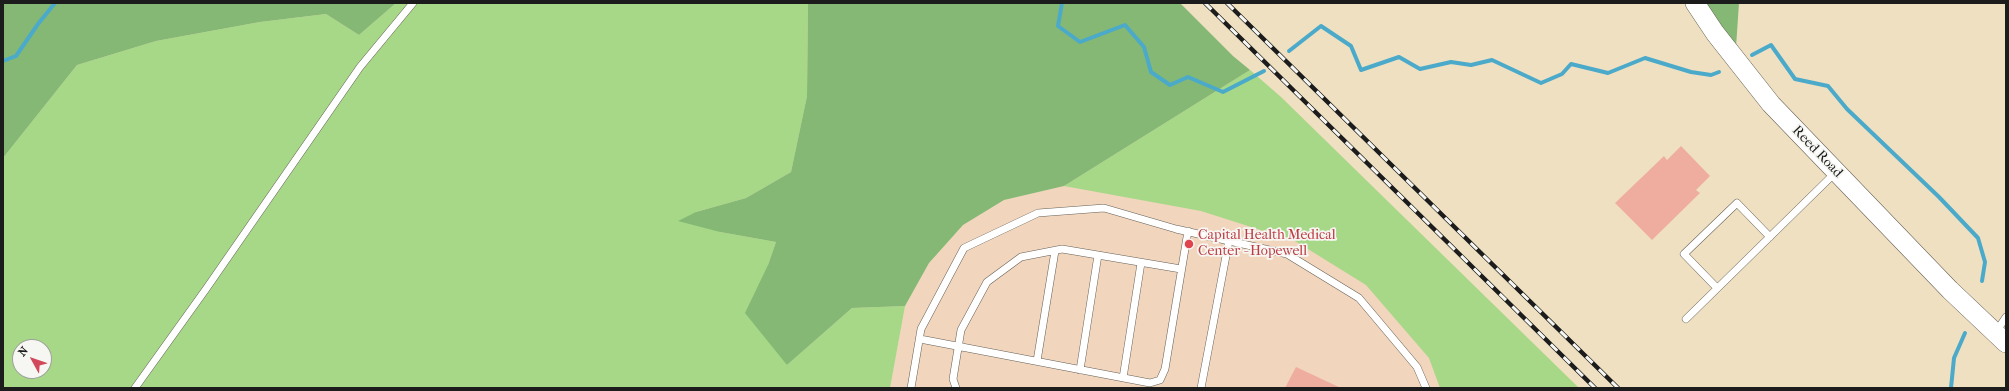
<!DOCTYPE html>
<style>
body{margin:0}
#map{position:relative;width:2009px;height:391px;overflow:hidden;background:#f0e0c2;font-family:"IM FELL French Canon",serif}
canvas{display:block}
.frame{position:absolute;inset:0;border:4px solid #1c1c1c;pointer-events:none}
.north{position:absolute;left:12px;top:339px;width:40px;height:40px;box-sizing:border-box;background:#f6f6f2;border:1px solid #9f9f9c;border-radius:50%;rotate:310deg;font-size:11px;font-weight:700;line-height:16px;text-align:center;color:#1c1c1c}
.north::after{content:'';display:block;margin:auto;width:14px;height:18px;background:#d1495b;clip-path:polygon(50% 0,100% 100%,50% 72%,0 100%)}
</style>
<div id="map">
<canvas width="2009" height="391"></canvas>
<div class="frame"></div>
<div class="north">N</div>
</div>
<script>
const g = document.querySelector('canvas').getContext('2d');
g.lineJoin = 'round';
function paint(path, color) { g.fillStyle = color; g.fill(path, 'evenodd'); }
const toPath = rows => new Path2D(rows.map(r => 'M' + r).join(''));
function strokePath(path, color, width, dash) { g.strokeStyle = color; g.lineWidth = width; g.lineCap = dash ? 'butt' : 'round'; g.setLineDash(dash || []); g.stroke(path); }
function drawText(font, color, halo, rows, align = 'center') {
  g.font = font + ' "IM FELL French Canon",serif'; g.lineWidth = 3.5; g.setLineDash([]); g.textBaseline = 'middle'; g.strokeStyle = halo; g.fillStyle = color; for (const [text, x, y, turn = 0] of rows) {
    g.save(); g.translate(x, y); g.rotate((+turn || 0) * Math.PI / 180); g.textAlign = isNaN(turn) ? turn : align; if (halo) g.strokeText(text, 0, 0); g.fillText(text, 0, 0); g.restore();
  }
}
paint(toPath([
 [1250,70,1281,97,1579,388,890,388,905,306,929,263,963,225,1004,200,1064,186]
]), '#f1d5bd');
paint(toPath([
 [396,3,808,3,807,96,791,172,746,198,696,212,720,232,776,242,768,265,787,365,852,308,905,306,890,388,3,388,3,158,77,65,156,41,260,22,326,14,359,35],
 [20,347,44,347,44,371,20,371],
 [1250,70,1281,97,1579,388,1440,388,1429,358,1366,285,1295,241,1201,211,1064,186]
]), '#a6d887');
paint(toPath([
 [3,3,396,3,359,35,326,14,260,22,156,41,77,65,3,158],
 [808,3,1180,3,1233,56,1250,70,1064,186,1004,200,963,225,929,263,905,306,852,308,787,365,745,313,768,265,776,242,720,232,678,221,696,212,746,198,791,172,807,96],
 [1700,3,1739,3,1735,62]
]), '#84b874');
strokePath(toPath([
 [1062,3,1058,26,1080,42,1125,25,1144,47,1151,72,1170,85,1188,77,1223,92,1264,71],
 [1289,51,1321,26,1351,46,1361,70,1399,57,1420,69,1451,62,1471,65,1492,60,1541,83,1562,74,1571,64,1608,73,1645,58,1691,72,1711,75,1719,72],
 [1752,55,1771,45,1795,79,1828,86,1847,109,1939,197,1978,238,1985,262,1982,281],
 [3,61,16,56,38,24,55,3],
 [1951,388,1954,358,1965,333]
]), '#4baaca', 4);
paint(toPath([
 [1681,146,1710,176,1696,190,1700,193,1652,240,1615,203,1664,156,1667,160],
 [1296,367,1341,388,1285,388]
]), '#efada0');
const lane = toPath([
 [1717,288,1684,254,1737,203,1770,237],
 [1686,319,1836,172],
 [1996,332,2006,317],
 [920,339,1150,383,1160,380,1165,369,1188,231],
 [1037,361,1055,251],
 [1080,370,1098,255],
 [1123,378,1141,263],
 [135,388,206,289,360,67,413,3],
 [911,388,921,329,964,248,1038,213,1104,208,1176,229,1287,254,1359,298,1417,367,1426,388],
 [956,388,953,379,961,330,987,282,1021,257,1062,249,1181,269],
 [1201,388,1229,240]
]);
const secondary = toPath([
 [1695,3,1715,33,1771,104,1950,290,2006,343]
]);
strokePath(lane, '#666156', 8);
strokePath(secondary, '#666156', 20);
strokePath(lane, '#fff', 7);
strokePath(secondary, '#fff', 19);
const rail = toPath([
 [1205,3,1595,388],
 [1227,3,1618,388]
]);
strokePath(rail, '#1c1c1c', 4.5);
strokePath(rail, '#f6f6f2', 3, [9]);
for (const [x, y, r, color] of [
 [1189,244,5,"#e0444e"]
]) { const dot = new Path2D(); dot.arc(x, y, r, 0, 2 * Math.PI); g.fillStyle = color; g.fill(dot); strokePath(dot, '#f6f6f2', 1.5); }
drawText('14px', '#1c1c1c', '#f6f6f2', [
 ["Reed Road",1817,152,46]
]);
drawText('14px', '#be3a42', '#f6f6f2', [
 ["Capital Health Medical",1198,236],
 ["Center - Hopewell",1198,252]
], 'left');
</script>
